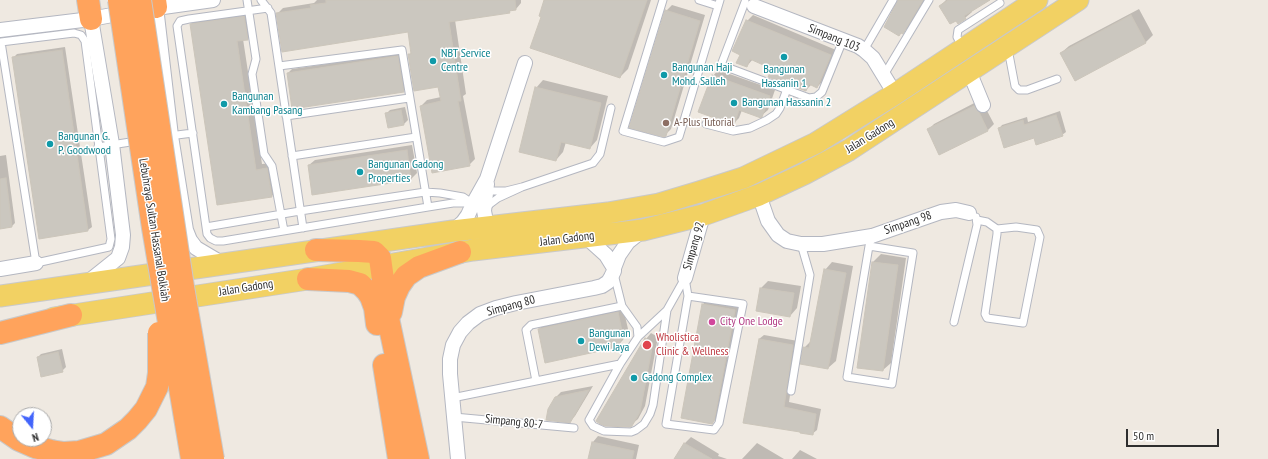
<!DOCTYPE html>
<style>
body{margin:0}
#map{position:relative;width:1268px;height:459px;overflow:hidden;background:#efe9e1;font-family:"PT Sans Narrow",sans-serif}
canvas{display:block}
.north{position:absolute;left:12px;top:407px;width:40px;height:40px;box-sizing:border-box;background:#fff;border:1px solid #ababab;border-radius:50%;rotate:162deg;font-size:11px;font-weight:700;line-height:16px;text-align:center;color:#2e2e2e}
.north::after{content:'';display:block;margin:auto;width:14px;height:18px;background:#4264fb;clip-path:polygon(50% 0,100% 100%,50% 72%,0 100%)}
.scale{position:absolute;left:1126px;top:429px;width:93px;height:18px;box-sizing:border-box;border:2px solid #2e2e2e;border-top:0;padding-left:5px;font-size:12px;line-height:14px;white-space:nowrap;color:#2e2e2e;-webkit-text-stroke:3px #fff;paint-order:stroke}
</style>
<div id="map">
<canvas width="1268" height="459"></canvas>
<div class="north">N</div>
<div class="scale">50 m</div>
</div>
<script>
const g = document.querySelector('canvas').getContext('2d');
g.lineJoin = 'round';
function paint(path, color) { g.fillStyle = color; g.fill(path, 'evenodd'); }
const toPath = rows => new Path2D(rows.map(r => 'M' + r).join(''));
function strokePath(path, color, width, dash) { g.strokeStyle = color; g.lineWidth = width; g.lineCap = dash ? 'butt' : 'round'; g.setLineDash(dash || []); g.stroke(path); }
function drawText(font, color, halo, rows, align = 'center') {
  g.font = font + ' "PT Sans Narrow",sans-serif'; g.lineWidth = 3; g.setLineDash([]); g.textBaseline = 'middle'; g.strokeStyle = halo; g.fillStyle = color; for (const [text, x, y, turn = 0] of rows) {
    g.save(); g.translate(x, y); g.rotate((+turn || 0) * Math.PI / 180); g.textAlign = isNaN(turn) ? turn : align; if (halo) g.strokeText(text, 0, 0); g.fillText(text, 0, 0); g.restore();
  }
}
paint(toPath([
 [317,0,521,0,521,3,516,9,512,10,509,12,455,20,466,94,463,96,475,159,469,165,421,106,427,100,441,97,439,86,409,55,412,52,408,31,277,14,283,8,314,3],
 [545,0,651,0,628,69,620,77],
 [898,0,925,0,910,26,899,35],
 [946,0,988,0,971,10,972,12,965,18,940,6],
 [672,5,705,15,671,129,665,135,666,11],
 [1139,9,1153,35,1145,43,1061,53,1069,46],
 [250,11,253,33,248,39,243,39,262,164,273,163,277,190,272,196,218,204,191,24,197,19],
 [753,15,836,50,823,81,817,87,812,84,806,90,773,68,753,59,747,66,741,55,747,21],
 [65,47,92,227,88,230,40,238,13,58,17,54],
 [401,53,407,88,403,91,288,73,292,69],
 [718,70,775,90,768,110,761,116,742,110,739,118,734,123,713,76],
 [543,80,608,96,597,140,590,148,566,142,563,152,556,160,536,88],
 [980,100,985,107,994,124,988,130,940,154,928,130,934,124],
 [405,107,408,120,404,124,389,127,386,114,390,110],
 [1060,111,1066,132,1062,135,1035,137,999,129,1002,125,1027,117,1028,122],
 [412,145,417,173,411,179,309,165,315,160],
 [6,155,15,223,12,226,0,228,0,156],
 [881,254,906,258,891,363,883,370,858,367,873,262],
 [832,262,853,266,836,361,828,368,804,348,812,340,825,270],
 [768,281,801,286,797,308,790,316,761,288],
 [711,297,742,303,720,415,712,423,703,304],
 [623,307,628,329,623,340,617,346,539,329,545,323],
 [651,333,658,337,645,406,638,419,631,425,646,339],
 [764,335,798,341,789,402,821,409,817,430,812,434,801,431,744,422,759,339],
 [62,349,66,367,62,371,38,357,41,354],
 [593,386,575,416,569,422,555,398,561,392],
 [598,436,639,445,636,459,589,459,593,442],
 [691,437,719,454,718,456,727,459,675,459,685,443],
 [757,443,784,459,742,459],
 [800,450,817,459,792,459]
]), '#0003');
const building = toPath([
 [326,0,515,0,516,10,509,11,510,13,449,22,461,101,458,101,470,166,432,173,420,106,441,101,438,87,414,91,408,54,411,54,408,32,282,52,276,13,311,8,310,5,326,3,326,0],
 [544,0,647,0,620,78,530,48,541,17,539,16,544,0],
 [898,0,923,0,903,34,901,33,899,36,884,27,898,0],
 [948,0,990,0,964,16,966,19,958,24,956,21,950,24,939,6,948,0],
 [665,10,700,21,666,136,664,137,629,128,665,10],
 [1131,15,1146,43,1075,81,1060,53,1131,15],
 [244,16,248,40,237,41,256,170,267,168,272,197,217,205,190,24,244,16],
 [746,20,831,55,817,88,809,84,806,91,768,77,772,69,750,59,747,67,736,63,740,55,732,51,746,20],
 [62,50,88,231,39,239,12,57,62,50],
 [398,56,404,92,292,109,287,73,398,56],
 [712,75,770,96,762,117,761,118,739,110,734,125,698,112,712,75],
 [535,87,601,103,590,149,561,142,556,161,519,152,535,87],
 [974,106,979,112,988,131,939,155,927,129,974,106],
 [401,110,404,125,388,128,385,113,401,110],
 [1056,115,1063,136,1036,145,1034,138,1004,148,998,128,1023,120,1024,125,1056,115],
 [407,150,411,180,312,195,308,165,407,150],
 [6,178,12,227,0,229,0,179,6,178],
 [872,262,898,265,883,371,857,368,872,262],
 [824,269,846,273,828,369,800,364,803,347,809,348,824,269],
 [760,288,794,293,790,317,756,311,760,288],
 [702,304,735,310,714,421,712,424,681,418,702,304],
 [618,312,623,336,618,347,545,363,538,329,618,312],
 [645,338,653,343,640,412,632,426,630,427,605,426,600,424,596,421,645,338],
 [759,339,793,345,784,407,816,414,813,435,800,433,800,432,743,423,759,339],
 [58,352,63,372,41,377,37,357,58,352],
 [589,390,570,423,546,420,548,409,555,397,589,390],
 [592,442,634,451,632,459,588,459,592,442],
 [684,443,712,459,674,459,684,443]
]);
paint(building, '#cbc7bf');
strokePath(building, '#cbc5ba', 1);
const service = toPath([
 [247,0,256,59,252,74,264,154,272,166,284,231],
 [261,0,271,13,303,228],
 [663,0,623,131,664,142,679,137,720,0],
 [699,0,718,6],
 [745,2,721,65,809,98,816,97,822,92,843,40],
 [268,8,189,19,180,21,177,26,206,227,300,211,425,192,440,193,463,197,475,205],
 [74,33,81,35,85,41,111,239,109,247,36,263,1,42,74,33],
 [962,47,957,37,958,30,1000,3],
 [1008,49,1015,86,1019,90,1027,90,1057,79],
 [864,50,893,0],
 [884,75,929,0],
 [286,116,409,98],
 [706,124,733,131,750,128,767,120,776,114,780,108,787,89],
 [169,136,193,133],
 [98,147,137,141],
 [292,156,416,137],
 [487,191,506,191,522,187,593,163,600,154,611,108],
 [428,207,453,203,471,203],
 [486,208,490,204,498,198,522,187],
 [977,220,987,222,997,229,997,234,985,314,987,318,1023,323,1040,237,1037,230,1016,227,997,229],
 [206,227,207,234,210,238,216,241,223,241,428,207,402,50,279,66],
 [869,246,913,253,892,384,847,377,869,246,872,236],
 [614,274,622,306,637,327,638,337],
 [667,310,685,278,688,296,666,424,714,430,719,423,743,304,688,296],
 [667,310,653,405,650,414,644,424,636,430,631,432,604,431,593,426,589,420,620,364,638,337,667,310],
 [954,322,977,225,976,217],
 [536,381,526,330,531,325,622,306],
 [791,391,810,275,801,244],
 [452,398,620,364],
 [454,417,574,428]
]);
const minor = toPath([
 [754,6,858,46,864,50,873,58,895,94],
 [156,7,171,136,186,230,190,240,196,248,223,264],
 [149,9,213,0],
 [0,30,91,19,128,12],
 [969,71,983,105],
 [487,184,484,211,487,226],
 [759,195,768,221,778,235,787,241,801,244,823,244,872,236,941,212,956,210,969,213],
 [453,231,463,222,468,215,473,204,487,179,525,63],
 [614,268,619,255,628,242,643,230],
 [0,269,36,263],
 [685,278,703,215],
 [88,282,118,258,122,247,123,235,112,144,91,19],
 [458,459,450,374,450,359,453,345,460,332,468,323,480,314,496,308,516,303,594,288,602,286,608,282,611,277,614,271,614,268,606,255,586,237]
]);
const primary = toPath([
 [0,296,453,231,608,213,659,204,699,192,743,178,816,143,895,94,1037,0],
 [54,318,308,279,473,250,643,230,703,215,759,195,804,174,849,150,1078,0]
]);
const motorway = toPath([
 [88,0,91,19],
 [155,0,156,7],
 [316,250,359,251,374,252,380,258,389,323,418,459],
 [308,279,349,281,360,284,367,291,371,297,375,308,377,324],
 [391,312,394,297,399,286,406,276,419,267,460,252],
 [0,333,71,315],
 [384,365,399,459],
 [0,427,19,440,35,447,51,451]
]);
strokePath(service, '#b4b7c1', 9);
strokePath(minor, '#b4b7c1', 16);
strokePath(primary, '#c9c9c9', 23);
strokePath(motorway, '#c9c9c9', 24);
strokePath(service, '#fff', 7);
strokePath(minor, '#fff', 14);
strokePath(primary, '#f2d163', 21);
strokePath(motorway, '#ffa35c', 22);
const motorwayBridge = toPath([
 [119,0,153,228,192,459],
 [140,0,183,287,213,459],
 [51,451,64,453,79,452,106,444,128,429,137,420,146,409,157,387,159,373,159,333]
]);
strokePath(motorwayBridge, '#c9c9c9', 24, []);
strokePath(motorwayBridge, '#ffa35c', 22);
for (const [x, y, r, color] of [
 [784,57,4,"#0f9aa8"],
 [433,61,4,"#0f9aa8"],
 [664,75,4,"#0f9aa8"],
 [734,103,4,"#0f9aa8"],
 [224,104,4,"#0f9aa8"],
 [666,123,4,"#8d6e63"],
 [50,144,4,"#0f9aa8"],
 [360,172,4,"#0f9aa8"],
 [712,322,4,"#d1479c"],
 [581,341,4,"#0f9aa8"],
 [647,345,5,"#e0444e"],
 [634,378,4,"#0f9aa8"]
]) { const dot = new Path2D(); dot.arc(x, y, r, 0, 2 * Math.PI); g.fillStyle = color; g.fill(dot); strokePath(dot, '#fff', 1.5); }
drawText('12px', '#2e2e2e', '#fff', [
 ["Simpang 103",834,38,22],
 ["Jalan Gadong",870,136,-32],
 ["Simpang 98",908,223,-19],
 ["Lebuhraya Sultan Hassanal Bolkiah",154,230,81],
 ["Jalan Gadong",567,239,-7],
 ["Simpang 92",694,246,-74],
 ["Jalan Gadong",246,288,-9],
 ["Simpang 80",511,306,-15],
 ["Simpang 80-7",514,422,6]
]);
drawText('12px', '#0d838f', '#fff', [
 ["NBT Service",441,54],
 ["Centre",441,68],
 ["Bangunan Haji",672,68],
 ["Mohd. Salleh",672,82],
 ["Bangunan",784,70,"center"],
 ["Hassanin 1",784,84,"center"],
 ["Bangunan",232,97],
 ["Kambang Pasang",232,111],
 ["Bangunan Hassanin 2",742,103],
 ["Bangunan G.",58,137],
 ["P. Goodwood",58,151],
 ["Bangunan Gadong",368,165],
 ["Properties",368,179],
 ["Bangunan",589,334],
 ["Dewi Jaya",589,348],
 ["Gadong Complex",642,378]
], 'left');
drawText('12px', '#785e54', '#fff', [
 ["A-Plus Tutorial",674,123]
], 'left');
drawText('12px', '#b23c85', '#fff', [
 ["City One Lodge",720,322]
], 'left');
drawText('12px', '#be3a42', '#fff', [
 ["Wholistica",656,338],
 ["Clinic & Wellness",656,352]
], 'left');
</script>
